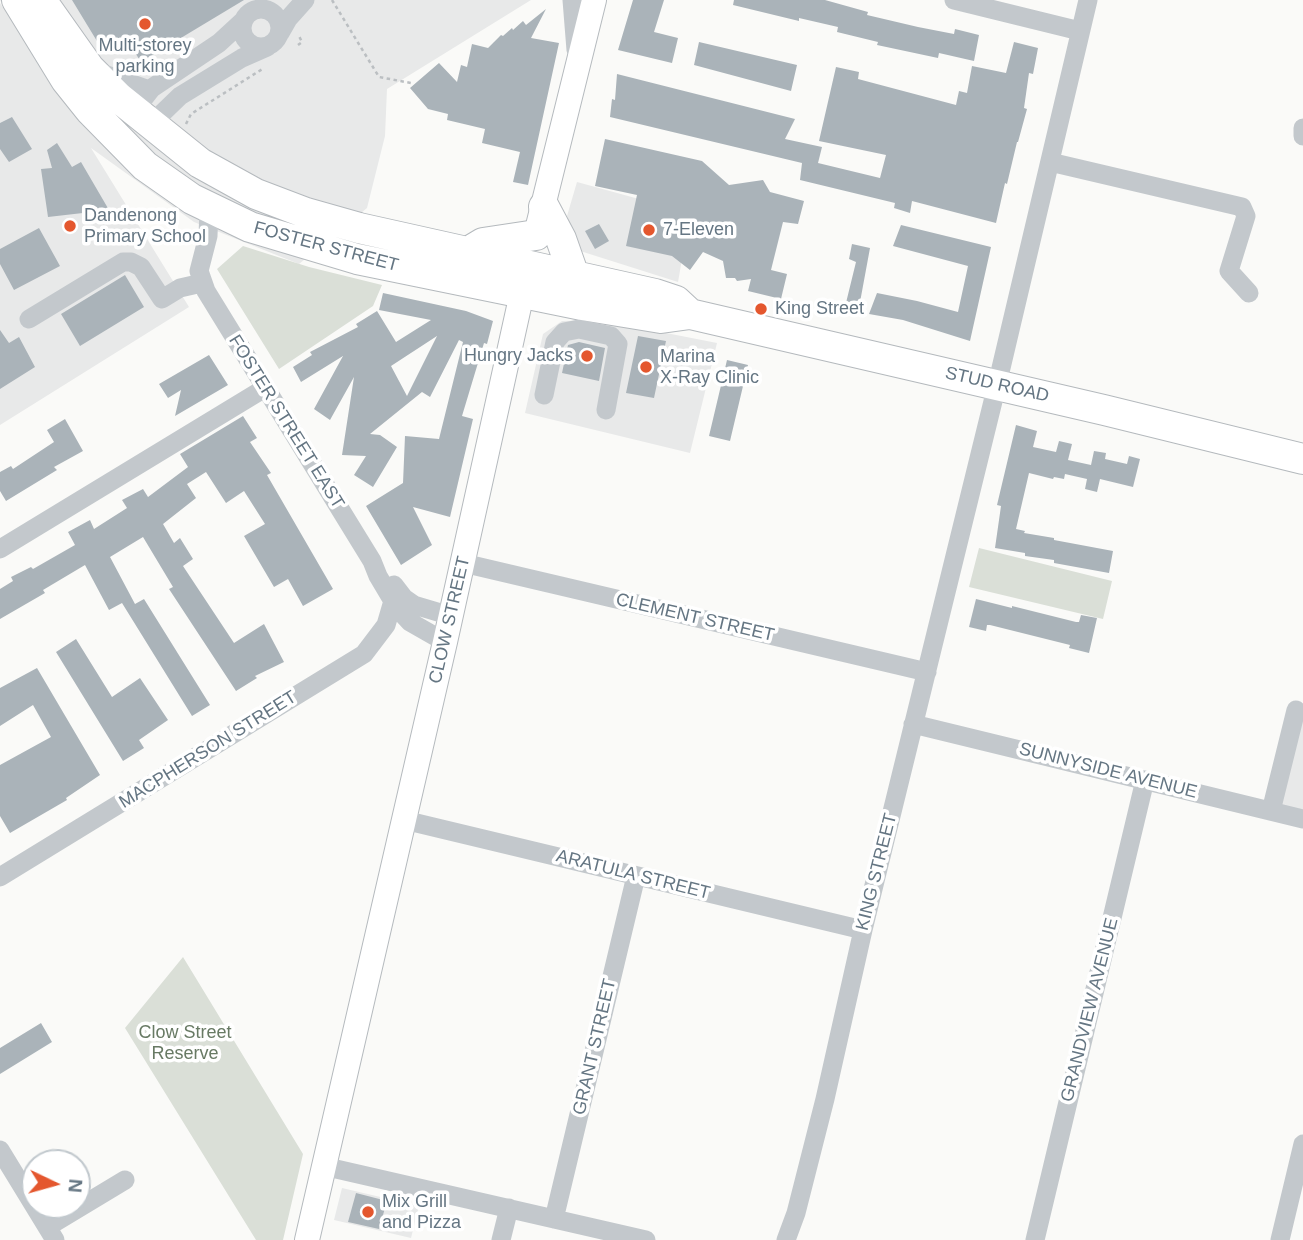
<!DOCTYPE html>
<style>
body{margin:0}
#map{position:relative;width:1303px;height:1240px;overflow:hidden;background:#fafaf8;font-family:Arial,sans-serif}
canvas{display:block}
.north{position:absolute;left:21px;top:1149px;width:70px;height:70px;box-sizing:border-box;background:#fff;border:2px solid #c1c8cd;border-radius:50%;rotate:95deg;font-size:19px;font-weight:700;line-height:28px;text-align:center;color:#657683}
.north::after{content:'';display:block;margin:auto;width:24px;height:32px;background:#e4572e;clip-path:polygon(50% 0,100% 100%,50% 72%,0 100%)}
</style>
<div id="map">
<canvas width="1303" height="1240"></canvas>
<div class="north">N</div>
</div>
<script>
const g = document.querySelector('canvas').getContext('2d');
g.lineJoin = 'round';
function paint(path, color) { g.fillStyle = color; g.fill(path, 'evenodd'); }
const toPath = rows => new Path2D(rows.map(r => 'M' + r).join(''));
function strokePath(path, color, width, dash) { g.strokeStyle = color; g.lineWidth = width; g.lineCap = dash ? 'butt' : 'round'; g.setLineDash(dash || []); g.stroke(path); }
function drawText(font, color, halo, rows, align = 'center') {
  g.font = font + ' Arial,sans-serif'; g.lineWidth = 7; g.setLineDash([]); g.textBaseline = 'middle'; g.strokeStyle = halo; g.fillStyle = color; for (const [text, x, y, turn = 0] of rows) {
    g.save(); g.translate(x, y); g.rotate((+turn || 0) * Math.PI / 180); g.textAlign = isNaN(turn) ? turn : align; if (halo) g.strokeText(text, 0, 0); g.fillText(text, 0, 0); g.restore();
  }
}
paint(toPath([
 [531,0,387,89,385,136,367,208,299,264,194,222,91,148,189,307,0,425,0,3,10,17,0,0],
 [577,182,690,213,678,282,577,250,567,216],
 [600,320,717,343,690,453,525,413,543,334,562,321],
 [1303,708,1303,811,1268,803],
 [342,1188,419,1206,411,1238,334,1220]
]), '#e8e9e9');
paint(toPath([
 [243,246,309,267,382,285,373,306,279,369,217,269],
 [979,548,1112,581,1103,619,969,587],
 [183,957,303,1154,283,1240,256,1240,125,1028]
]), '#dadfd7');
paint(toPath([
 [72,0,244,0,141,62,134,51,121,54,110,47,103,51],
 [633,0,664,0,654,32,678,38,672,63,618,50],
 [734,0,825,0,868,12,867,15,918,27,954,34,955,29,979,35,974,61,939,53,938,58,877,45,878,42,837,32,838,27,799,18,799,21,733,5],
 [546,9,531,38,559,43,528,185,513,182,520,152,482,143,485,129,447,120,448,114,428,109,410,88,439,63,457,82,461,65,467,67,472,44,488,48,501,35,503,36,512,28,513,30,523,21,526,25],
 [699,42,797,65,791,91,694,65],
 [1014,42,1038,48,1033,74,1029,73,1024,108,1027,109,1018,142,1017,142,1007,184,1005,183,996,223,912,201,910,213,894,208,895,203,800,180,802,163,610,117,612,99,615,100,617,74,795,119,785,139,822,147,818,163,880,178,886,155,819,141,836,67,859,72,858,79,956,105,959,91,967,93,972,66,1006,73],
 [12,117,32,149,9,162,0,149,0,123],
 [605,139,702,161,729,185,763,180,770,192,804,201,798,224,783,222,771,270,787,274,781,299,748,291,751,279,737,281,735,278,726,278,723,261,703,252,690,270,672,256,626,246,637,195,595,186],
 [57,143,72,167,81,162,109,210,48,217,41,169,52,168,47,150],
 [599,224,609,241,595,249,585,231],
 [901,225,991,247,970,341,903,320,869,314,877,293,917,301,958,312,968,266,893,246],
 [39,228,60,266,14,290,0,264,0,249],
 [852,244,870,248,858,313,844,311,856,262,849,259],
 [125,275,144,307,80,346,61,314],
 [383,293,466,311,493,321,487,344,484,343,462,416,473,419,450,517,413,507,432,545,401,565,366,506,403,483,405,436,439,439,463,342,459,340,430,397,422,392,370,434,380,435,397,447,373,487,354,475,366,456,342,455,354,377,330,420,314,409,343,356,301,382,293,367,312,355,310,352,358,327,356,324,377,311,396,342,431,320,379,310],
 [437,336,407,396,391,366],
 [0,330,9,343,19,337,35,367,0,389],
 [638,336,666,341,654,398,626,393],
 [579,342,605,348,599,381,562,373,568,345],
 [209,355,228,385,175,416,181,390,168,398,159,384],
 [727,360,748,365,730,441,709,436],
 [243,416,257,438,250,442,271,473,267,475,333,589,303,606,288,579,274,587,244,536,265,524,244,491,226,503,206,472,187,484,196,498,163,524,174,543,180,538,193,559,183,566,234,643,264,624,284,662,255,676,257,678,236,691,169,589,173,587,143,537,110,557,135,604,144,599,210,705,192,716,122,603,109,610,85,565,43,590,45,593,0,619,0,589,13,581,11,577,31,567,33,569,75,545,68,532,90,520,94,529,127,508,122,500,143,489,148,497,188,467,180,454],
 [65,419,83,451,54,467,57,470,6,501,0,491,0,472,11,466,13,469,54,442,47,430],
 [1016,425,1037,431,1033,447,1056,452,1059,441,1072,444,1068,460,1091,465,1094,451,1106,453,1105,459,1127,464,1129,456,1140,459,1133,487,1100,479,1097,492,1085,489,1087,479,1065,474,1064,479,1054,477,1053,479,1029,473,1016,529,1025,531,1024,533,1054,538,1054,540,1113,551,1109,573,1054,563,1054,560,1025,556,1025,553,995,548,1001,506,997,505],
 [976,599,1012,608,1012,606,1076,622,1079,622,1081,615,1097,618,1089,653,1069,648,1070,645,990,625,987,625,986,631,969,627],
 [76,639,112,697,140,678,168,720,139,740,144,748,123,761,56,652],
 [37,668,100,775,66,798,67,800,10,833,0,816,0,765,51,737,33,705,0,726,0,688],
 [41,1023,52,1042,0,1074,0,1048],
 [356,1193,387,1201,379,1229,348,1222]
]), '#aab3b9');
const major = toPath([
 [538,226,594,0],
 [307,1240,445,642,526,275]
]);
const highway = toPath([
 [17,0,66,80,90,110,145,166,192,199,250,227,357,259,582,305,661,318,690,314,1104,410,1303,459],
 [41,0,89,68,119,98,200,163,256,194,306,213,359,228,655,294,676,301,690,314],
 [544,207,561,239,574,276],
 [473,249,483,243,536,235]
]);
strokePath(major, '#b5babe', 26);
strokePath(highway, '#b4b9bd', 32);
strokePath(toPath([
 [332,0,379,77,411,83],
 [298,45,302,42,299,36],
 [186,124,191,114,264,68]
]), '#bbbfc2', 2.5, [3.5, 3.5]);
strokePath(toPath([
 [572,0,576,50],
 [954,0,1080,31],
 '242 28a19 19 0 1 1 38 0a19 19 0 1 1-38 0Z',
 [280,33,288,19,305,0],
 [101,73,149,90],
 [134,111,152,88,219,43,244,20],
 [151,124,180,96,242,58,267,47],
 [1303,128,1303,136],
 [1050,162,1242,207,1246,216,1229,271,1249,293],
 [209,208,208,236,199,271,206,291,372,561,378,576,397,608,410,622,445,642],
 [29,319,123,262,131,262,141,267,162,299,180,288,202,283],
 [544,395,555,342,564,332,579,329,611,336,618,344,606,410],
 [0,549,265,388],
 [463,563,927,672],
 [394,585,404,598,414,605,451,616],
 [913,724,1303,819],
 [1271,811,1296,710],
 [404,820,863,930],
 [0,877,364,654,386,625,393,601],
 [0,1150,55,1240],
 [323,1166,646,1240],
 [554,1219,636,876],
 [47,1227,125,1180],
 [501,1240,509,1208],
 [786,1240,796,1213,825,1099,863,930,997,385,1088,0],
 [1035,1240,1145,780],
 [1280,1240,1303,1144]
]), '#c3c8cc', 19);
strokePath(major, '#fff', 24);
strokePath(highway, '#fff', 30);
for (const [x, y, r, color] of [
 [145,24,7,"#e4572e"],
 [70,226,7,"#e4572e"],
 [649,230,7,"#e4572e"],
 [761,309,7,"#e4572e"],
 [587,356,7,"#e4572e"],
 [646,367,7,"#e4572e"],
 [368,1212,7,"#e4572e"]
]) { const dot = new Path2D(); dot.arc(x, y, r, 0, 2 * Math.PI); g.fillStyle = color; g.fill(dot); strokePath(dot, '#fff', 2.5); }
drawText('18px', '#657683', '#fff', [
 ["Multi-storey",145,46,"center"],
 ["parking",145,67,"center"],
 ["Dandenong",84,216],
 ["Primary School",84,237],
 ["7-Eleven",663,230],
 ["King Street",775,309],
 ["Hungry Jacks",573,356,"right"],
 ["Marina",660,357],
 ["X-Ray Clinic",660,378],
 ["Mix Grill",382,1202],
 ["and Pizza",382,1223]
], 'left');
drawText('18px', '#657683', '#fff', [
 ["FOSTER STREET",326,247,15],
 ["STUD ROAD",997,385,13],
 ["FOSTER STREET EAST",286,422,58],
 ["CLEMENT STREET",695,618,13],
 ["CLOW STREET",450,620,-77],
 ["MACPHERSON STREET",208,750,-32],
 ["SUNNYSIDE AVENUE",1108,771,14],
 ["KING STREET",877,872,-76],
 ["ARATULA STREET",633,875,14],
 ["GRANDVIEW AVENUE",1090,1010,-76],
 ["GRANT STREET",595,1047,-77]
]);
drawText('18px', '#687a64', '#fff', [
 ["Clow Street",185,1033],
 ["Reserve",185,1054]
]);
</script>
